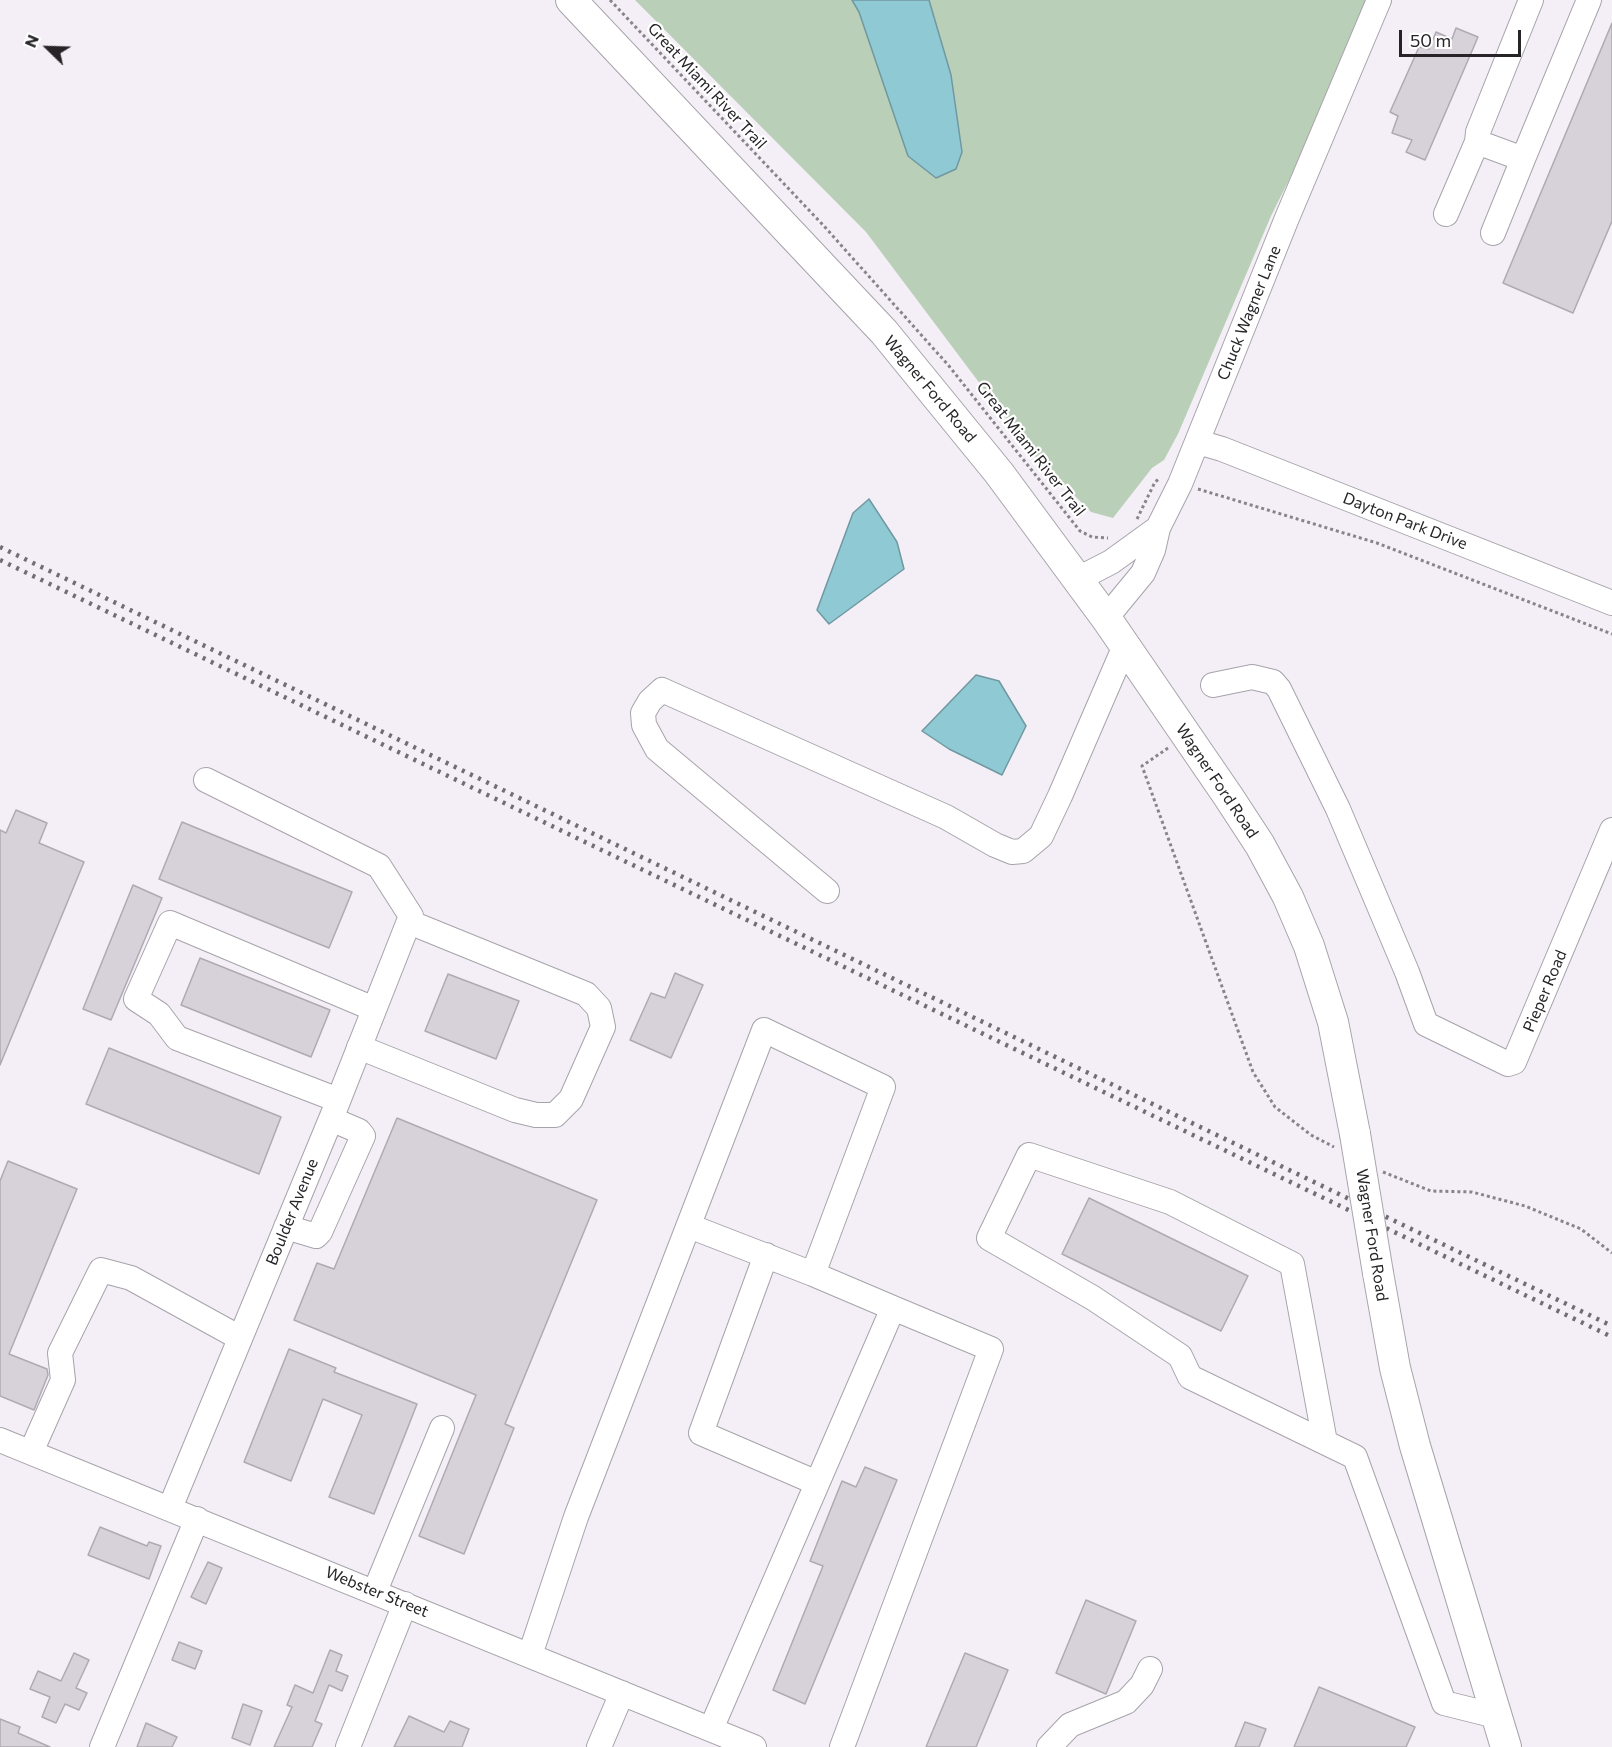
<!DOCTYPE html>
<style>
body{margin:0}
#map{position:relative;width:1612px;height:1747px;overflow:hidden;background:#f4eff7;font-family:Commissioner,sans-serif}
canvas{display:block}
.north{position:absolute;left:18px;top:18px;width:60px;height:60px;-webkit-text-stroke:4px #fff;paint-order:stroke;rotate:293deg;font-size:16px;font-weight:700;line-height:24px;text-align:center;color:#262427}
.north::after{content:'';display:block;margin:auto;width:21px;height:27px;background:#262427;clip-path:polygon(50% 0,100% 100%,50% 72%,0 100%)}
.scale{position:absolute;left:1399px;top:30px;width:122px;height:27px;box-sizing:border-box;border:3px solid #262427;border-top:0;padding-left:8px;font-size:18px;line-height:21px;white-space:nowrap;color:#262427;-webkit-text-stroke:4px #fff;paint-order:stroke}
</style>
<div id="map">
<canvas width="1612" height="1747"></canvas>
<div class="north">N</div>
<div class="scale">50 m</div>
</div>
<script>
const g = document.querySelector('canvas').getContext('2d');
g.lineJoin = 'round';
function paint(path, color) { g.fillStyle = color; g.fill(path, 'evenodd'); }
const toPath = rows => new Path2D(rows.map(r => 'M' + r).join(''));
function strokePath(path, color, width, dash) { g.strokeStyle = color; g.lineWidth = width; g.lineCap = dash ? 'butt' : 'round'; g.setLineDash(dash || []); g.stroke(path); }
function drawText(font, color, halo, rows, align = 'center') {
  g.font = font + ' Commissioner,sans-serif'; g.lineWidth = 4.5; g.setLineDash([]); g.textBaseline = 'middle'; g.strokeStyle = halo; g.fillStyle = color; for (const [text, x, y, turn = 0] of rows) {
    g.save(); g.translate(x, y); g.rotate((+turn || 0) * Math.PI / 180); g.textAlign = isNaN(turn) ? turn : align; if (halo) g.strokeText(text, 0, 0); g.fillText(text, 0, 0); g.restore();
  }
}
paint(toPath([
 [635,0,1379,0,1271,216,1178,434,1164,460,1152,468,1113,518,1091,512,1032,453,866,232]
]), '#bacfb8');
const water = toPath([
 [852,0,929,0,951,75,962,152,956,169,936,178,908,156,859,12,852,0],
 [869,499,897,542,904,569,829,624,817,610,853,513,869,499],
 [976,675,999,681,1026,726,1002,775,949,749,922,731,976,675]
]);
paint(water, '#8fc9d4');
strokePath(water, '#7098a0', 1.5);
const building = toPath([
 [1612,23,1612,221,1573,313,1503,283,1612,23],
 [1456,28,1478,37,1425,160,1406,152,1412,140,1392,133,1398,116,1390,112,1419,47,1429,49,1436,32,1452,39,1456,28],
 [16,810,47,823,39,843,84,862,0,1065,0,830,6,833,16,810],
 [182,822,352,892,329,948,159,879,182,822],
 [133,885,162,898,111,1020,83,1009,133,885],
 [200,958,330,1010,311,1057,181,1005,200,958],
 [675,973,703,985,671,1058,630,1040,651,993,665,998,675,973],
 [448,974,519,1001,496,1059,425,1031,448,974],
 [109,1048,281,1117,259,1174,86,1104,109,1048],
 [397,1118,597,1200,505,1424,514,1428,464,1554,419,1536,476,1395,294,1320,317,1263,334,1269,397,1118],
 [8,1161,77,1189,9,1354,47,1369,48,1375,34,1410,0,1396,0,1181,8,1161],
 [1089,1198,1248,1276,1221,1331,1062,1254,1089,1198],
 [289,1349,336,1368,334,1372,417,1404,374,1514,329,1497,362,1415,323,1399,291,1481,244,1462,289,1349],
 [865,1467,897,1480,805,1704,773,1690,823,1566,810,1561,842,1481,856,1487,865,1467],
 [100,1527,147,1546,149,1542,161,1546,149,1579,88,1555,100,1527],
 [208,1562,222,1568,206,1604,191,1597,208,1562],
 [1086,1600,1136,1621,1106,1694,1056,1673,1086,1600],
 [179,1642,202,1651,195,1669,172,1660,179,1642],
 [330,1650,342,1655,336,1671,348,1676,342,1691,329,1685,315,1721,322,1724,312,1747,274,1747,292,1707,287,1705,295,1685,313,1693,330,1650],
 [74,1653,89,1660,76,1688,87,1693,79,1710,65,1704,56,1723,42,1717,50,1697,30,1689,38,1671,61,1681,74,1653],
 [965,1653,1008,1670,976,1747,926,1747,965,1653],
 [1319,1687,1415,1727,1406,1747,1294,1747,1319,1687],
 [243,1704,262,1711,250,1745,232,1738,243,1704],
 [409,1716,444,1732,450,1721,469,1729,462,1747,394,1747,409,1716],
 [0,1719,20,1727,18,1733,50,1747,0,1747,0,1719],
 [1245,1722,1266,1729,1259,1747,1235,1747,1245,1722],
 [146,1723,177,1737,172,1747,137,1747,146,1723]
]);
paint(building, '#d7d2da');
strokePath(building, '#afaab2', 1.5);
const minor = toPath([
 [1531,0,1478,132,1477,142,1523,159,1589,0],
 [1446,214,1477,142],
 [1493,233,1523,159],
 [1198,442,1222,449,1612,603],
 [1076,580,1111,562,1158,528],
 [1106,618,1143,573,1153,550,1158,528,1180,484,1287,218,1379,0],
 [1213,685,1252,677,1273,682,1279,689,1338,809,1407,972,1426,1024,1508,1064,1514,1062,1612,830],
 [827,891,657,749,644,725,643,713,650,701,662,690,946,817,995,845,1012,852,1023,851,1041,836,1060,796,1124,648],
 [359,1047,515,1110,536,1115,555,1115,571,1099,603,1027,599,1008,586,994,409,922],
 [338,1100,177,1038,159,1014,136,999,170,923,374,1009],
 [286,1227,316,1236,320,1232,363,1136,359,1131,331,1119],
 [766,1255,701,1433,817,1483],
 [813,1274,893,1308],
 [0,1440,754,1747],
 [1325,1442,1292,1264,1170,1202,1029,1155,989,1238,1093,1298,1180,1356,1190,1377,1355,1457,1444,1703,1496,1716],
 [31,1452,63,1380,60,1353,101,1270,131,1278,240,1338],
 [170,1508,333,1114,411,916,379,866,206,780],
 [375,1591,442,1428],
 [530,1655,576,1517,764,1030,883,1087,813,1274,689,1226],
 [711,1729,893,1308,991,1349,842,1747],
 [102,1747,197,1519],
 [348,1747,405,1604],
 [599,1747,622,1693],
 [1049,1747,1070,1725,1126,1702,1142,1685,1150,1669]
]);
const major = toPath([
 [571,0,884,332,999,473,1106,618,1228,796,1260,845,1288,897,1309,946,1333,1022,1355,1134],
 [1378,1273,1395,1368,1415,1446,1506,1747]
]);
strokePath(minor, '#a7a3aa', 26);
strokePath(major, '#a7a3aa', 32);
strokePath(toPath([
 [610,0,823,225,949,366,1080,531,1092,537,1108,538],
 [1198,489,1377,543,1612,634],
 [1137,519,1155,482,1160,478],
 [1168,748,1142,766,1253,1072,1275,1107,1311,1135,1334,1147],
 [1383,1172,1431,1191,1472,1192,1525,1206,1581,1229,1612,1253]
]), '#88848a', 3, [3, 3]);
strokePath(minor, '#fff', 24);
strokePath(major, '#fff', 30);
strokePath(toPath([
 [0,547,1612,1326],
 [0,560,1612,1337]
]), '#716e72', 4.5, [3, 6]);
const majorBridge = toPath([
 [1355,1134,1378,1273]
]);
strokePath(majorBridge, '#a7a3aa', 32, []);
strokePath(majorBridge, '#fff', 30);
drawText('16px', '#262427', '#fff', [
 ["Great Miami River Trail",707,86,47],
 ["Chuck Wagner Lane",1249,313,-68],
 ["Wagner Ford Road",930,389,50],
 ["Great Miami River Trail",1031,449,52],
 ["Dayton Park Drive",1405,521,21],
 ["Wagner Ford Road",1217,781,56],
 ["Pieper Road",1545,991,-67],
 ["Boulder Avenue",292,1212,-68],
 ["Wagner Ford Road",1372,1235,81],
 ["Webster Street",377,1592,22]
]);
</script>
